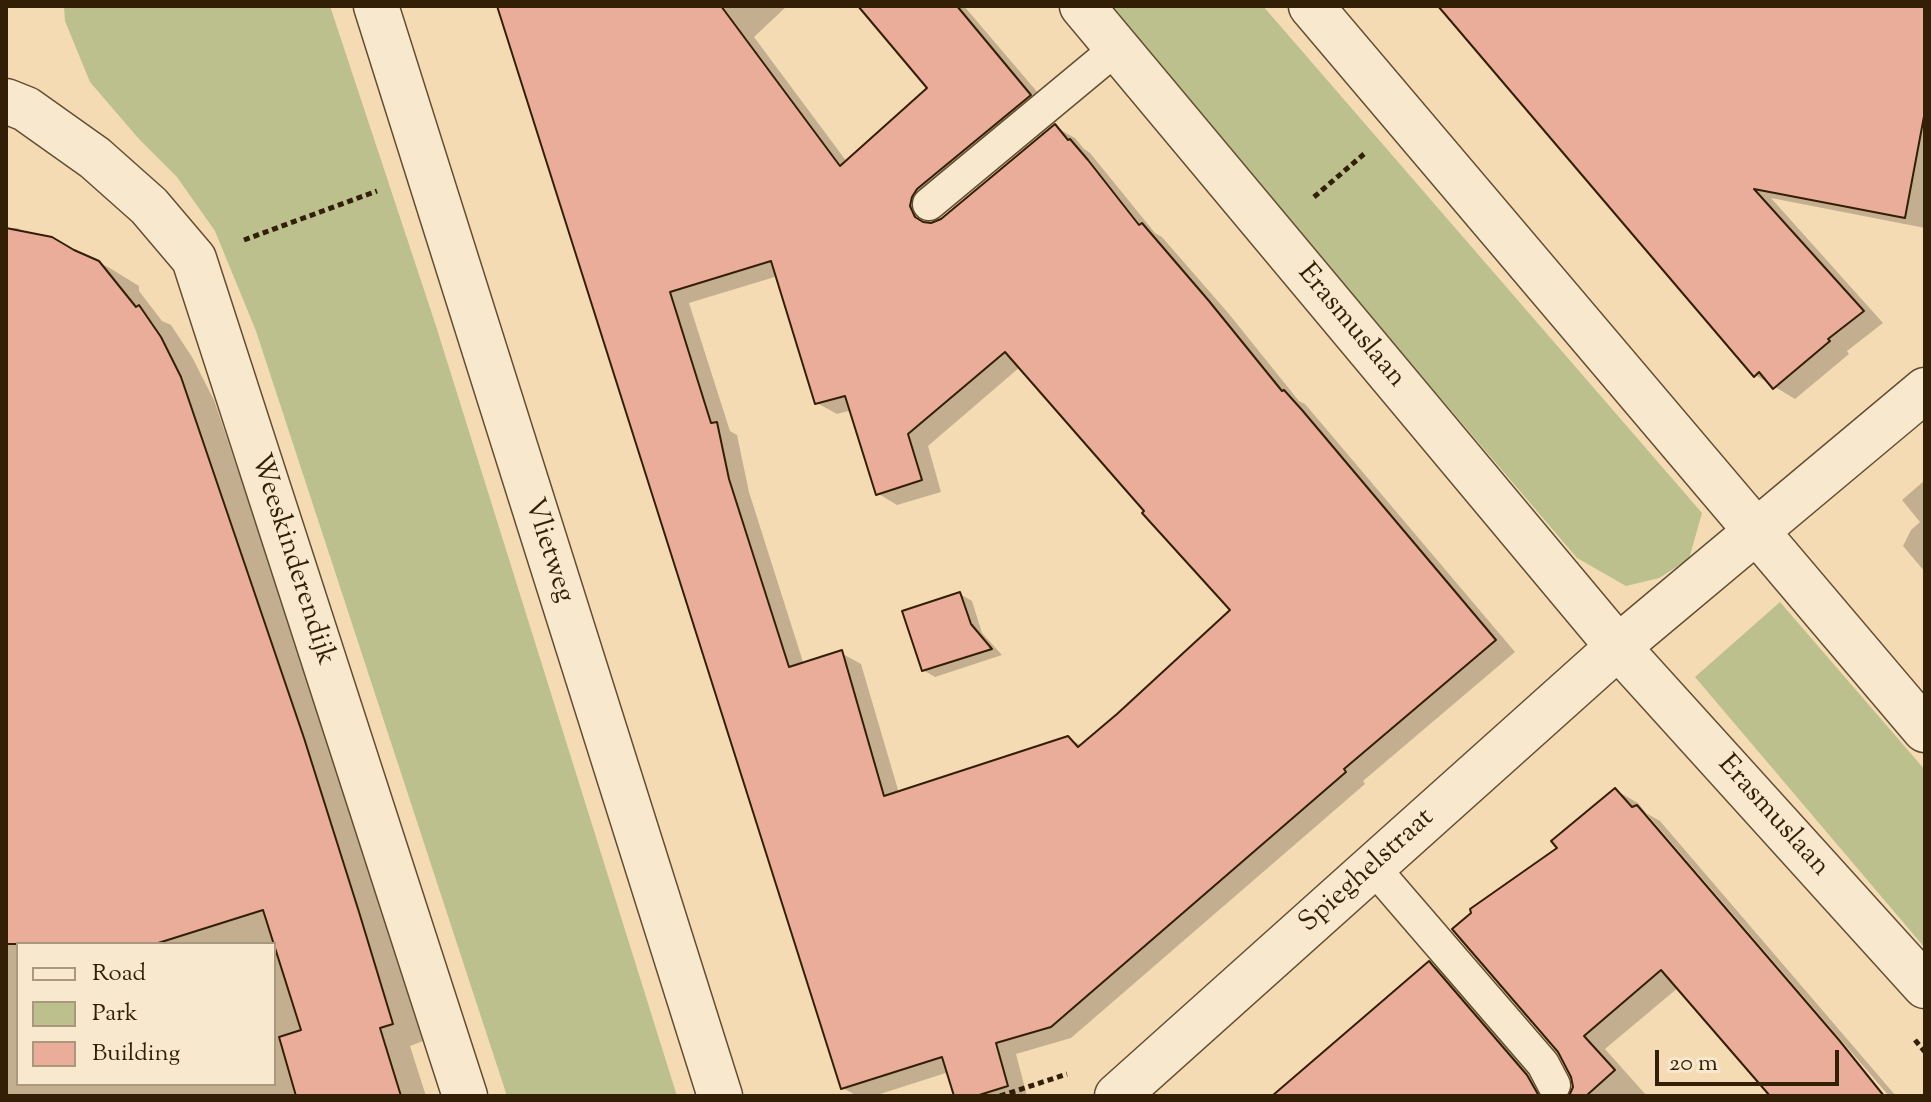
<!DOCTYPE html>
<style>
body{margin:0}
#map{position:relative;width:1931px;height:1102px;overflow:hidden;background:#f4dbb4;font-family:"Sorts Mill Goudy",serif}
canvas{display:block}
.frame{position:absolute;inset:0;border:8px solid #331f06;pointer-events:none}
.legend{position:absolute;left:16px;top:942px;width:260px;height:144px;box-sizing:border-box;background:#f8e8ce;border:2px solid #a9987e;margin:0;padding:10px 14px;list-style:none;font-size:24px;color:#331f06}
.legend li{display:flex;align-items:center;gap:16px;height:40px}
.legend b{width:40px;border:2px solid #a9987e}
.scale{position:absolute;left:1655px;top:1050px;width:184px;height:36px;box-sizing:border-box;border:4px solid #331f06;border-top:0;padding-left:10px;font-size:24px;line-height:28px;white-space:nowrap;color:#331f06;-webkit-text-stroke:6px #f8e8ce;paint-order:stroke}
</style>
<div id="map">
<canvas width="1931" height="1102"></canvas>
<div class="frame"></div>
<ul class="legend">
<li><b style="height:10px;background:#f8e8ce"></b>Road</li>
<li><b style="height:22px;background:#bbc08d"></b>Park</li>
<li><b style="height:22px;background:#e9ad99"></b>Building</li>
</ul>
<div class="scale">20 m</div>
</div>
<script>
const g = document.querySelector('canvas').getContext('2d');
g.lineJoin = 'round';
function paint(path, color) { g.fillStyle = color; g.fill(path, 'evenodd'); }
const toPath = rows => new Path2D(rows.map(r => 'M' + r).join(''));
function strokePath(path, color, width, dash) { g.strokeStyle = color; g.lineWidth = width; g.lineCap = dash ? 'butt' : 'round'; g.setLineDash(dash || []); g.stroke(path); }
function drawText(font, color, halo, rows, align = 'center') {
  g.font = font + ' "Sorts Mill Goudy",serif'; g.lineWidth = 6; g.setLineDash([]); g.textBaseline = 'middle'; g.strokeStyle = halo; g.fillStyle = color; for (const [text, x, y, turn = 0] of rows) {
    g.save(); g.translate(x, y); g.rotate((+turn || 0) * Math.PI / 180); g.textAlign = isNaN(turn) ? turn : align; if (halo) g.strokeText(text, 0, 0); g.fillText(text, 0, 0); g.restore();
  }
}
paint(toPath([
 [64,6,330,6,436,326,677,1096,507,1096,256,331,215,231,177,177,139,139,90,82,65,21],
 [1106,6,1263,6,1702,513,1689,559,1659,578,1626,586,1577,558],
 [1780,602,1925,770,1925,948,1695,677]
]), '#bbc08d');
paint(toPath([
 [499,6,787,6,754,37,847,162,930,88,860,6,964,6,1050,107,930,219,932,225,942,220,1055,127,1075,138,1084,149,1090,153,1155,233,1162,237,1229,314,1299,401,1305,404,1322,424,1515,652,1363,781,1365,784,1071,1038,1016,1054,1027,1096,956,1096,949,1072,874,1096,857,1096,843,1088],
 [778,276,817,403,837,414,852,410,877,493,897,505,941,492,928,446,1020,367,1233,610,1082,746,1068,738,899,793,861,664,841,653,804,665,749,492,737,435,730,431,689,303],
 [1440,6,1925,6,1925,228,1771,198,1883,323,1847,351,1849,354,1795,399,1755,375],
 [6,228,17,228,108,267,139,286,139,291,162,321,171,325,192,357,214,400,335,757,391,935,423,1041,410,1046,426,1096,6,1096],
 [18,944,274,944,274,1084,18,1084],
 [1925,480,1925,572,1903,546,1911,530,1920,522,1902,500],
 [960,594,972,601,982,633,1002,655,935,677,923,670],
 [1615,790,1638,803,1646,813,1660,821,1896,1096,1889,1096,1646,813,1640,813,1883,1096,1773,1096,1679,987,1605,1049,1647,1096,1572,1096,1575,1087,1560,848],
 [1429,963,1452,976,1553,1096,1275,1096]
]), '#0003');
const building = toPath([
 [497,6,721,6,840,166,927,88,858,6,957,6,1031,95,917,189,912,197,910,206,915,217,923,222,931,223,941,219,1055,124,1068,140,1070,139,1088,160,1139,225,1142,223,1209,301,1282,391,1284,390,1302,410,1496,640,1344,769,1346,772,1051,1027,996,1043,1008,1086,976,1096,954,1096,942,1057,841,1089,497,6],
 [771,261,815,404,845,396,876,495,922,480,908,434,1005,352,1144,511,1142,513,1230,610,1117,714,1078,747,1068,736,884,796,842,650,789,667,729,479,717,422,711,423,670,292,771,261],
 [1438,6,1925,6,1925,111,1905,218,1754,189,1864,311,1828,339,1830,341,1773,389,1759,372,1754,377,1438,6],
 [6,228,52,237,74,250,99,261,136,307,139,305,161,337,181,377,304,738,359,912,393,1024,380,1028,401,1096,296,1096,279,1037,301,1030,263,910,155,944,6,944,6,228],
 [960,592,971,624,992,649,922,671,902,611,960,592],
 [1615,788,1632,807,1637,805,1839,1040,1884,1096,1770,1096,1661,970,1584,1036,1615,1070,1586,1096,1569,1096,1573,1087,1571,1077,1558,1052,1452,929,1471,913,1470,909,1557,848,1551,841,1615,788],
 [1429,961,1527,1075,1539,1096,1272,1096,1429,961]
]);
paint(building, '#e9ad99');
strokePath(building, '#331f06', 2);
const lane = toPath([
 [929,204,1117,48],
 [1373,867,1543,1064,1554,1085]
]);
const street = toPath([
 [376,6,720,1096],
 [1082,6,1618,647,1925,986],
 [1311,6,1925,730],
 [6,101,26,109,95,158,149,206,194,259,465,1096],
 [1117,1096,1618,647,1925,390]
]);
strokePath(lane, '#634e32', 35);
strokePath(street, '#634e32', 47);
strokePath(toPath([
 [1314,197,1364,154],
 [244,240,377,191],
 [1915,1040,1925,1052],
 [1000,1096,1067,1074]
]), '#331f06', 5, [6, 4]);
strokePath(lane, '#f8e8ce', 32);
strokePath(street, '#f8e8ce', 44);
drawText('28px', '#331f06', '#f8e8ce', [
 ["Erasmuslaan",1350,327,50],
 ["Vlietweg",547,551,72],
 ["Weeskinderendijk",291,560,72],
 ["Erasmuslaan",1772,817,48],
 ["Spieghelstraat",1368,872,-42]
]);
</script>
